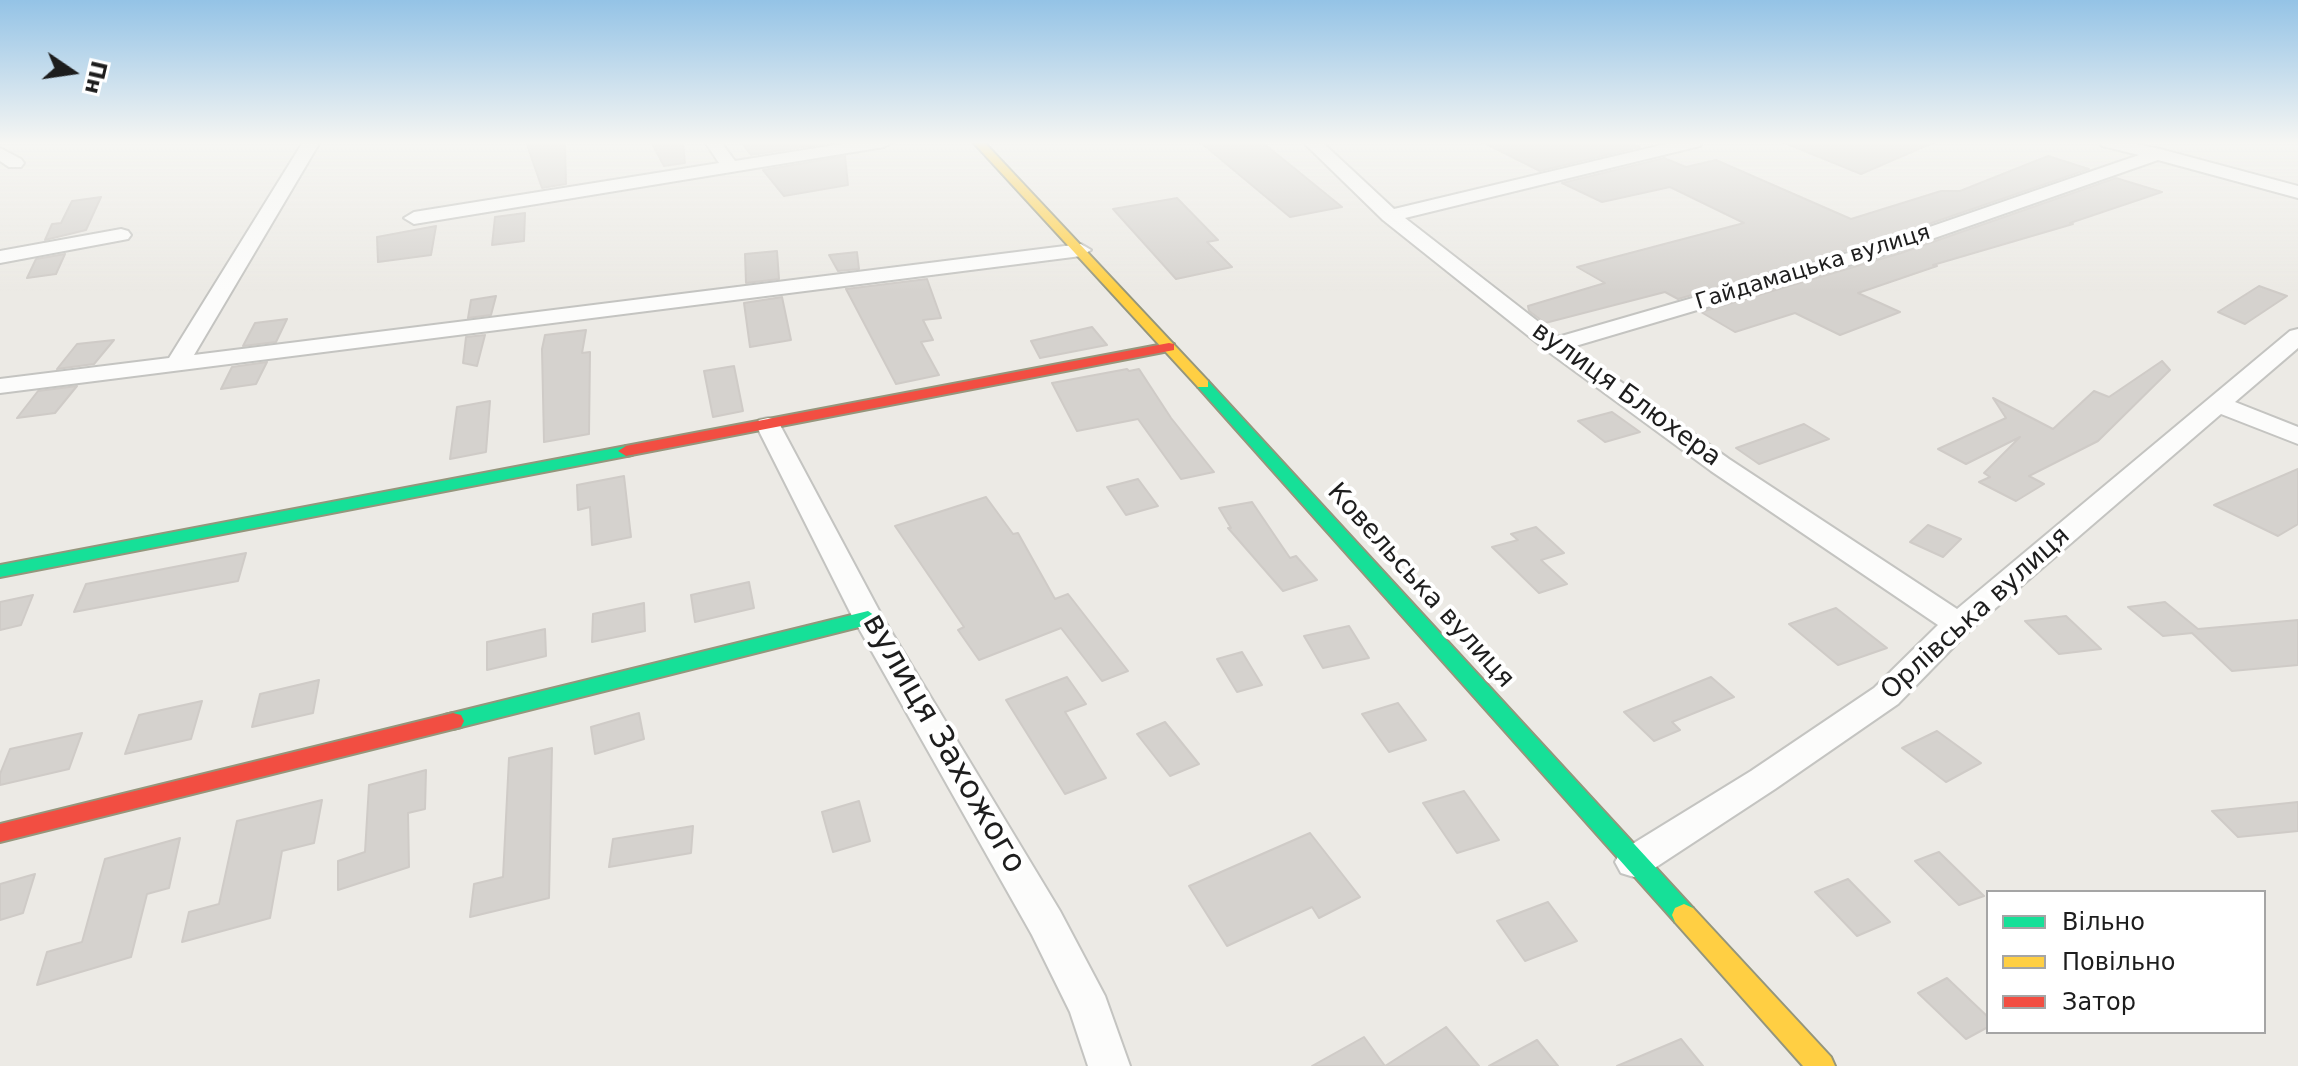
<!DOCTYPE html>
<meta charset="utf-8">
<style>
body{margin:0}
#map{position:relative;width:2298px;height:1066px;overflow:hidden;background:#eceae5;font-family:"DejaVu Sans",sans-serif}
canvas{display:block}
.legend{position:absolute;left:1986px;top:890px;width:280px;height:144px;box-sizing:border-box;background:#fff;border:2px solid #a5a5a5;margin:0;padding:10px 14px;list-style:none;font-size:24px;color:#1d1d1d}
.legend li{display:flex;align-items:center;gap:16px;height:40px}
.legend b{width:40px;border:2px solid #a5a5a5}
.north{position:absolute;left:32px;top:32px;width:80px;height:80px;-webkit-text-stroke:6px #fff;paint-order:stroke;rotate:103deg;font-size:22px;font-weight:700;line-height:32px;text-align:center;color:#1d1d1d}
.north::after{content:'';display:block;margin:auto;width:28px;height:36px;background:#1d1d1d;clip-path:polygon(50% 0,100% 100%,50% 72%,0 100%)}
</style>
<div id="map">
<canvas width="2298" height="1066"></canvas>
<ul class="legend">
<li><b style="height:10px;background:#16e098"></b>Вільно</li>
<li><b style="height:10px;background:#ffcf43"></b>Повільно</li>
<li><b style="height:10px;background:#f24e42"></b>Затор</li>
</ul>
<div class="north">Пн</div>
</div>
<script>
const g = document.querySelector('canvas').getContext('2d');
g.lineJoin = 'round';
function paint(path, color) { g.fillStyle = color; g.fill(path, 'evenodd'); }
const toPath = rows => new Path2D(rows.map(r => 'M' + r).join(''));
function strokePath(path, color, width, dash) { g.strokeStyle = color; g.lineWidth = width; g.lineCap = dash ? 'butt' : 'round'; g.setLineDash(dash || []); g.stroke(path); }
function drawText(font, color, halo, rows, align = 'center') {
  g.font = font + ' "DejaVu Sans",sans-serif'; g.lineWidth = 8; g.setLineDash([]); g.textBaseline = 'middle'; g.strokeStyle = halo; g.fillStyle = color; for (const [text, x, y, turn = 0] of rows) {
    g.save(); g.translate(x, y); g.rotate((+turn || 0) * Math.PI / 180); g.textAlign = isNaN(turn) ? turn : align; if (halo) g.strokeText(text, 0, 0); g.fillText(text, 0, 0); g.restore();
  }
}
const building = toPath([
 [526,142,565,142,566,184,542,188,526,142],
 [651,142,683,142,685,163,664,166,651,142],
 [741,142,836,142,751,155,741,142],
 [1200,142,1262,142,1342,207,1290,217,1200,142],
 [1482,142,1627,142,1640,147,1540,171,1482,142],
 [1782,142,1935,142,1861,174,1782,142],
 [845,156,848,185,784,196,763,170,845,156],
 [2048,156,2089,169,1885,239,1678,299,1665,292,1545,323,1529,311,1528,306,1605,283,1577,267,1744,223,1670,187,1602,202,1562,183,1664,158,1686,167,1716,160,1851,219,1941,191,1960,191,2048,156],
 [2116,178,2162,192,2070,223,2073,224,1933,265,1937,266,1858,293,1900,312,1840,335,1795,313,1735,332,1701,312,1901,253,2116,178],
 [101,197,86,230,45,240,52,224,61,223,72,201,101,197],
 [1177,198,1218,240,1207,242,1232,267,1176,279,1113,209,1177,198],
 [525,213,524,241,492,245,495,217,525,213],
 [436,226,431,255,378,262,377,237,436,226],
 [777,251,779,279,746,283,745,254,777,251],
 [857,252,859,269,838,271,829,255,857,252],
 [65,254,56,274,27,278,36,259,65,254],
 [927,279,941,318,923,320,933,340,921,342,939,375,896,384,846,289,927,279],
 [2259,286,2287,296,2245,324,2218,312,2259,286],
 [496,296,491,315,468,318,471,300,496,296],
 [782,297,791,340,750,347,744,303,782,297],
 [287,319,276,342,243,346,255,323,287,319],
 [1092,327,1107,345,1040,358,1031,341,1092,327],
 [586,330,582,353,590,352,589,434,544,442,542,349,545,335,586,330],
 [485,335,477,366,463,363,466,337,485,335],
 [114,340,94,364,57,369,77,344,114,340],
 [2162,361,2170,370,2098,441,2029,476,2044,484,2016,501,1979,482,1990,477,1984,473,2020,437,1966,464,1938,449,2006,418,1993,398,2053,429,2094,391,2109,397,2162,361],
 [267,362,256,384,221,389,232,367,267,362],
 [734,366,743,411,713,417,704,371,734,366],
 [1127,369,1129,371,1139,369,1171,418,1214,472,1181,479,1138,419,1077,431,1052,383,1127,369],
 [77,386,55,413,17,418,38,391,77,386],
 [490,401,486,452,450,459,457,407,490,401],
 [1612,412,1640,432,1605,442,1578,421,1612,412],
 [1804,424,1829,439,1759,464,1736,448,1804,424],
 [2298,469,2298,524,2278,536,2214,505,2298,469],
 [624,476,631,537,592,545,590,507,578,510,577,485,624,476],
 [1138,479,1158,506,1126,515,1107,487,1138,479],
 [986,497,1013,534,1018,533,1055,599,1068,594,1128,671,1102,681,1061,628,979,660,958,630,964,627,895,526,986,497],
 [1252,502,1290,558,1296,556,1317,580,1283,591,1228,528,1231,528,1219,508,1252,502],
 [1928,525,1961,539,1943,557,1910,542,1928,525],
 [1536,527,1564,553,1541,560,1567,584,1539,593,1492,547,1518,540,1511,534,1536,527],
 [246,553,238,581,74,612,86,584,246,553],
 [749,582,754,608,695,622,691,595,749,582],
 [33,595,21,625,0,630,0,602,33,595],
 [2165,602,2198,629,2298,620,2298,665,2232,671,2192,633,2163,636,2128,607,2165,602],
 [644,603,645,631,592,642,593,614,644,603],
 [1836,608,1887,648,1838,665,1789,624,1836,608],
 [2066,616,2101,649,2059,654,2025,621,2066,616],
 [1349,626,1369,658,1323,668,1304,636,1349,626],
 [545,629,546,656,487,670,487,642,545,629],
 [1242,652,1262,685,1237,692,1217,659,1242,652],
 [1067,677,1086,704,1065,712,1106,778,1065,794,1006,700,1067,677],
 [1711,677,1734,697,1672,722,1680,730,1654,741,1624,712,1711,677],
 [319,680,313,713,252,727,260,694,319,680],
 [202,701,191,739,125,754,139,715,202,701],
 [1398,703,1426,740,1389,752,1362,714,1398,703],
 [639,713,644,739,595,754,591,727,639,713],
 [1165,722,1199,764,1170,776,1137,734,1165,722],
 [1937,731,1981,763,1946,782,1902,748,1937,731],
 [82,733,69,769,0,785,0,774,10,749,82,733],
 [552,748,549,898,470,917,474,884,503,877,509,758,552,748],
 [426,770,425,809,408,813,409,867,338,890,338,861,365,852,369,785,426,770],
 [1464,791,1499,840,1457,853,1423,803,1464,791],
 [322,800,314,843,282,851,270,918,182,942,189,912,219,904,237,821,322,800],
 [859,801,870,841,833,852,822,812,859,801],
 [2298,802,2298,831,2238,837,2212,811,2298,802],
 [693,826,691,853,609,867,613,839,693,826],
 [1310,833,1360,897,1319,918,1312,907,1227,946,1189,886,1310,833],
 [180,838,169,888,147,894,131,957,37,985,47,952,82,942,105,859,180,838],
 [1939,852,1984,896,1959,905,1915,861,1939,852],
 [35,874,23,913,0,920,0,884,35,874],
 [1848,879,1890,922,1857,936,1815,892,1848,879],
 [1548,902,1577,941,1525,961,1497,921,1548,902],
 [1947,978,1988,1017,1988,1027,1966,1039,1918,993,1947,978],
 [1446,1027,1479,1066,1312,1066,1364,1037,1385,1066,1446,1027],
 [1681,1039,1703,1066,1617,1066,1681,1039],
 [1537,1040,1558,1066,1489,1066,1537,1040]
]);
paint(building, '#d5d2ce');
strokePath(building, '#cfcbc7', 2);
const street = toPath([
 [303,142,320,142,194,355,1081,244,1091,250,1081,256,0,393,0,379,169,358,303,142],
 [705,142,721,142,735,161,854,142,893,142,884,147,414,224,404,218,414,212,719,163,705,142],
 [1303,142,1322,142,1394,209,1674,142,1702,142,1700,146,1405,218,1558,337,1886,242,2139,155,2102,146,2100,142,2127,142,2160,149,2298,186,2298,198,2158,160,1900,250,1572,347,1729,459,1957,609,2290,331,2298,329,2298,348,2235,402,2298,427,2298,444,2221,414,1969,631,1898,704,1775,789,1647,873,1634,877,1621,873,1615,862,1621,851,1751,771,1874,688,1938,625,1711,471,1546,350,1383,220,1303,142],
 [0,148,21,159,24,163,21,167,9,167,0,161,0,148],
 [121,229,128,231,131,235,128,239,0,263,0,251,121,229],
 [768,418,777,420,780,425,883,618,1060,911,1105,996,1130,1066,1088,1066,1070,1012,1032,935,853,618,756,425,759,420,768,418]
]);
const fast = toPath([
 [1203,379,1208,381,1693,908,1696,915,1693,922,1684,926,1675,922,1198,387,1198,381,1203,379],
 [626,446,632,447,634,451,632,455,0,577,0,565,626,446],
 [868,611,878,618,875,623,453,729,445,727,442,721,445,715,453,713,868,611]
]);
const slow = toPath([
 [973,142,984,142,1208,381,1208,387,1198,387,973,142],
 [1684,904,1693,908,1831,1057,1835,1066,1803,1066,1675,922,1672,915,1675,908,1684,904]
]);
const jam = toPath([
 [1169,343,1174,344,1174,350,626,456,618,451,626,446,1169,343],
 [453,713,461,715,464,721,461,727,0,842,0,824,453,713]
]);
strokePath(street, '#c4c4c1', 4);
strokePath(fast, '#95967c', 4);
strokePath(slow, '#95967c', 4);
strokePath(jam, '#95967c', 4);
paint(street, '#fcfcfb');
paint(fast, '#16e098');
paint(slow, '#ffcf43');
paint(jam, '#f24e42');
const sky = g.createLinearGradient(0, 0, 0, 291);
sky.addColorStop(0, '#94c3e6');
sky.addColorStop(0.49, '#f6f6f3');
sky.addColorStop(1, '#f6f6f300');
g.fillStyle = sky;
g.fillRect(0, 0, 2298, 291);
drawText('22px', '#1d1d1d', '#fff', [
 ["Гайдамацька вулиця",1813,268,-17]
]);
drawText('26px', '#1d1d1d', '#fff', [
 ["вулиця Блюхера",1626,395,36],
 ["Ковельська вулиця",1420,586,48],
 ["Орлівська вулиця",1976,614,-42]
]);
drawText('32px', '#1d1d1d', '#fff', [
 ["вулиця Захожого",943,744,60]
]);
</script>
